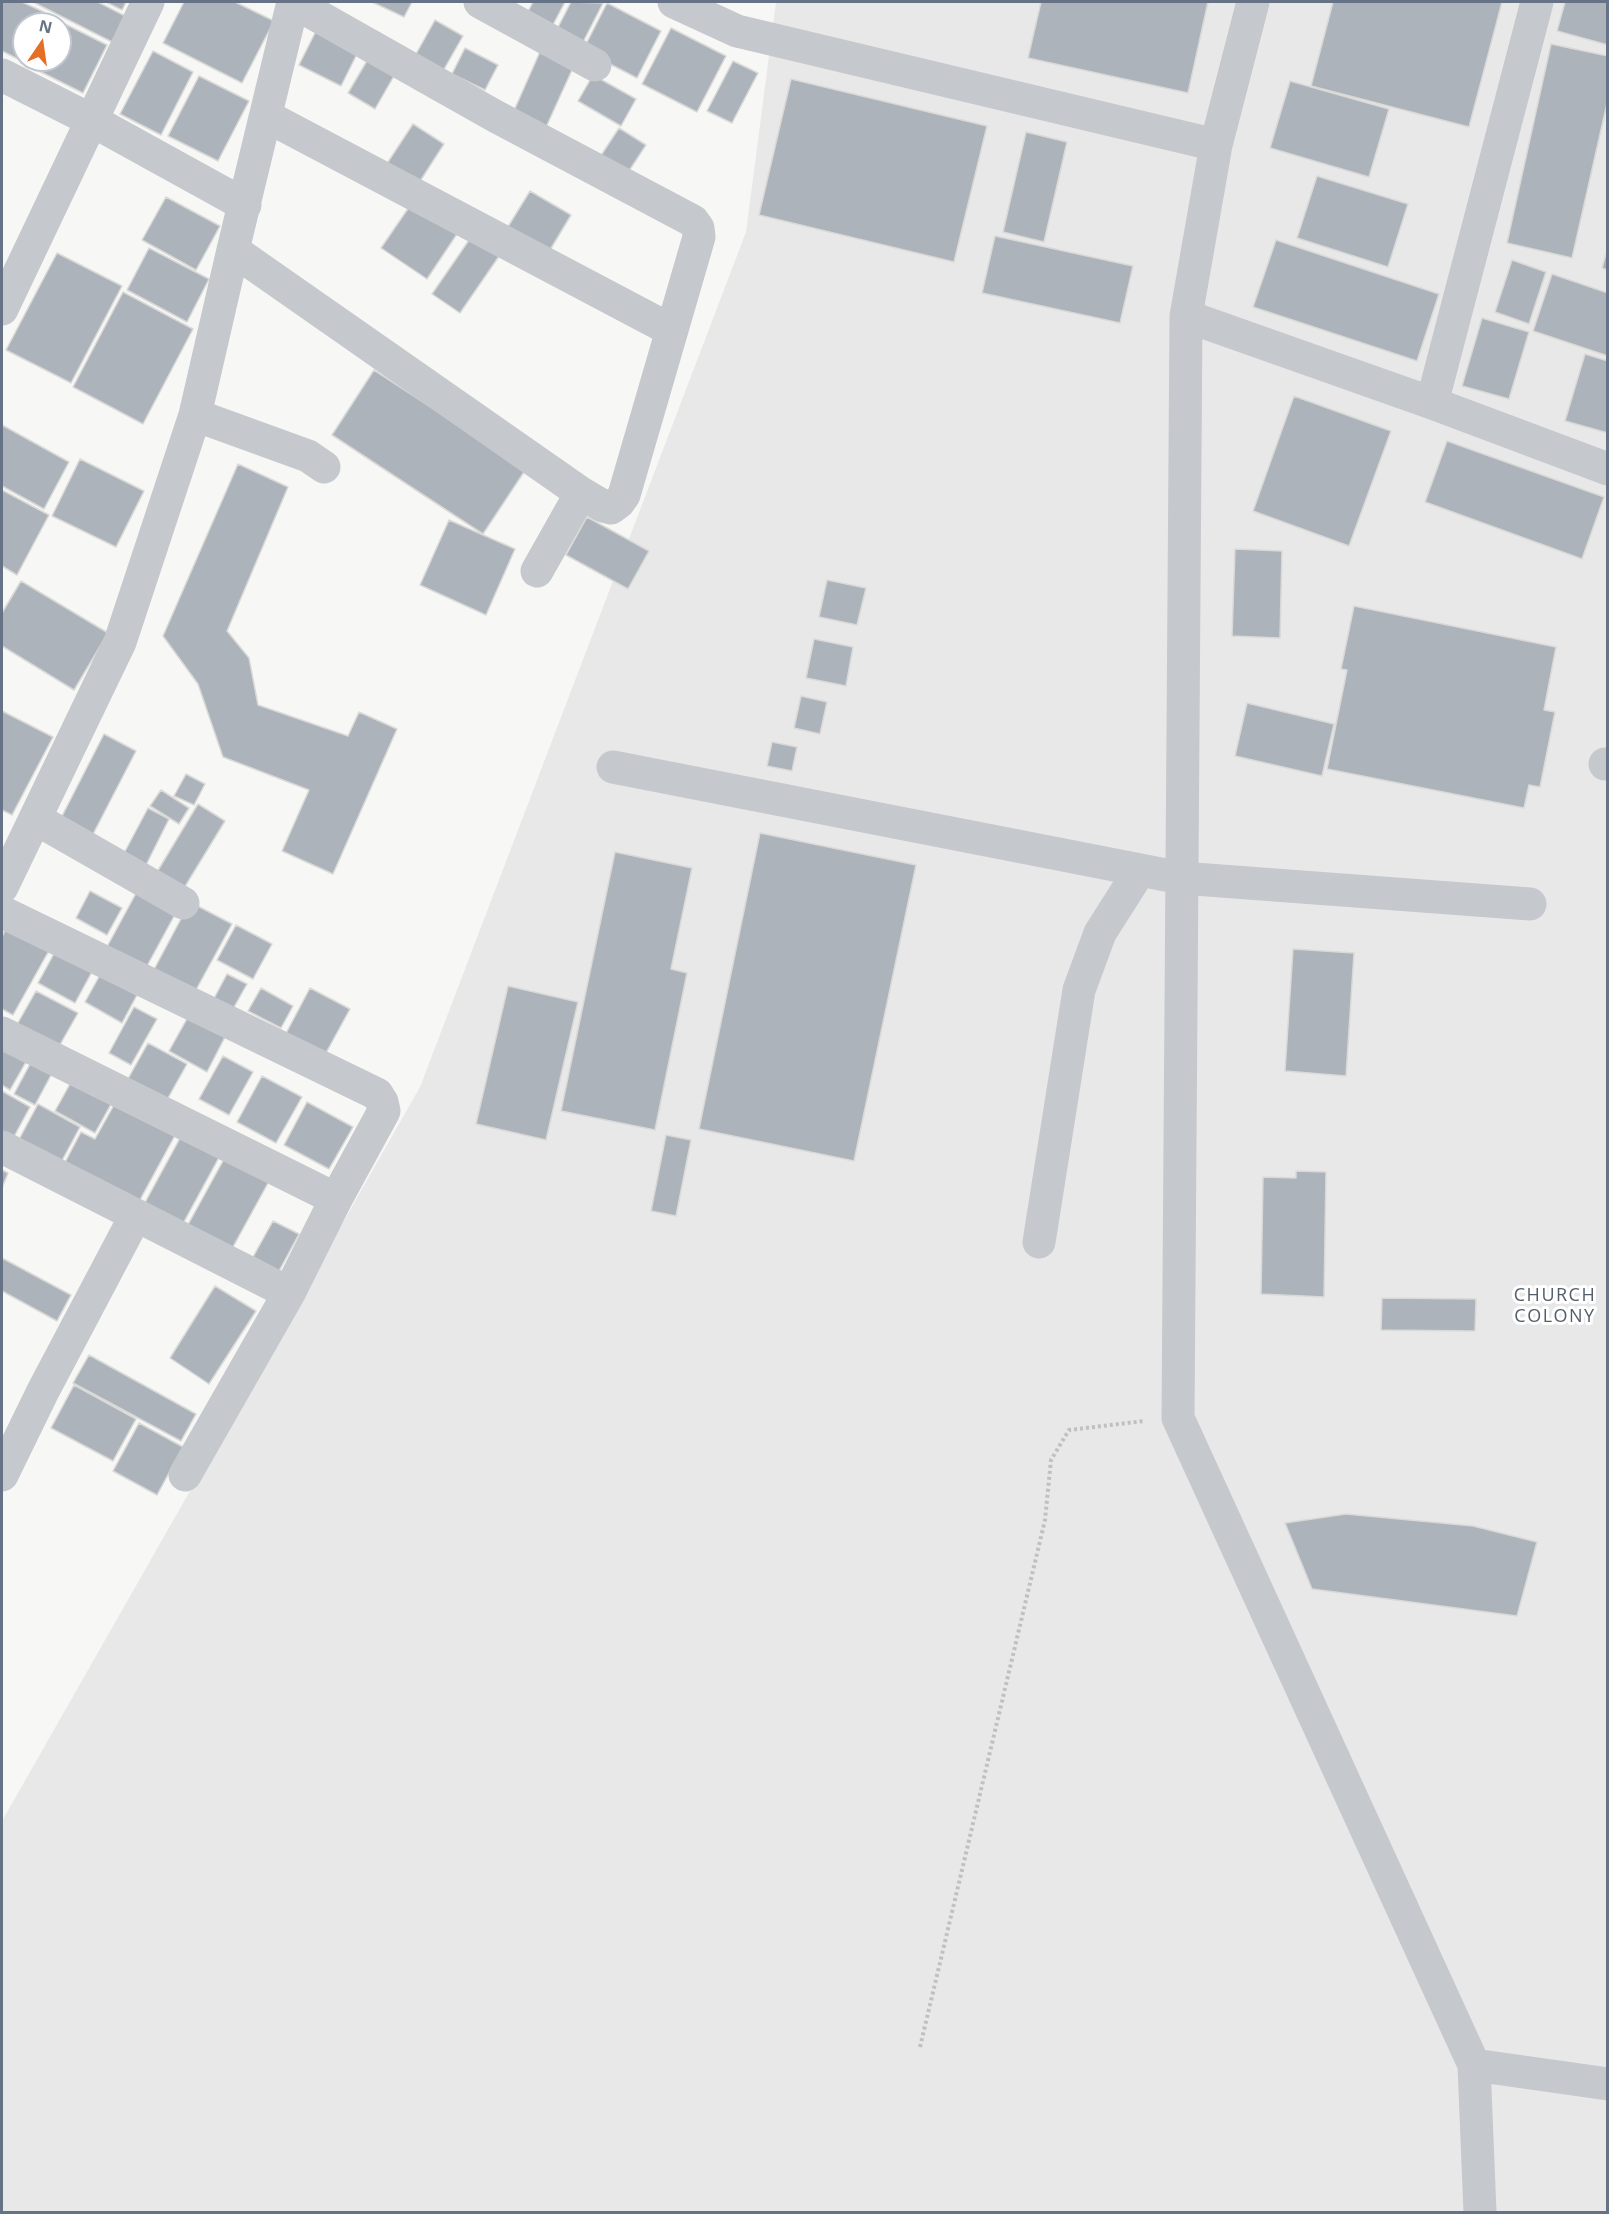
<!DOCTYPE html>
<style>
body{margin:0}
#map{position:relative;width:1609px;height:2214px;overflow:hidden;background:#f7f8f5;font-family:"Open Sans",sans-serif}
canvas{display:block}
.frame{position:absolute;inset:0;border:3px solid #667386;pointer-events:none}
.north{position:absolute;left:12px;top:12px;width:60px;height:60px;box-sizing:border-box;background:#fff;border:2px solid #c2c7cf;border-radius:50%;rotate:13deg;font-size:16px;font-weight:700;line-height:24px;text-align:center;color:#667386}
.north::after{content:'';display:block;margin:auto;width:21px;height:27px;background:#e47028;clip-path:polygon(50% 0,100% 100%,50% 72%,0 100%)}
</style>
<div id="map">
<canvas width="1609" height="2214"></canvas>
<div class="frame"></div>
<div class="north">N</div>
</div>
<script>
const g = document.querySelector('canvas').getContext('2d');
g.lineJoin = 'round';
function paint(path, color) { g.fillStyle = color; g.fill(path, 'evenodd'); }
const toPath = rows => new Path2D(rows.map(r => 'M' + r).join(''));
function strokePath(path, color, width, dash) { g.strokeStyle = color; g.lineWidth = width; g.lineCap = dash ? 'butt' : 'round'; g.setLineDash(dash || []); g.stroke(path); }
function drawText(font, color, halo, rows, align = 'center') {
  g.font = font + ' "Open Sans",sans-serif'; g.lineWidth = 6; g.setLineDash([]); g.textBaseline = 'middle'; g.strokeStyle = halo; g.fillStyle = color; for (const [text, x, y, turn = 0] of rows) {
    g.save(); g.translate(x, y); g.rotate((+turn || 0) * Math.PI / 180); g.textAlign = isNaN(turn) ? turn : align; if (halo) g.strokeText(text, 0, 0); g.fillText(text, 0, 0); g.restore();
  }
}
paint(toPath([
 [776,2,1607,2,1607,2212,2,2212,2,1821,420,1087,746,232]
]), '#e8e8e8');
const building = toPath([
 [2,2,22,2,44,12,38,24,24,24,24,52,20,60,2,51,2,2],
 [33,2,98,2,129,18,116,44,33,2],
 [106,2,126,2,122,10,106,2],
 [184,2,235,2,274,21,242,83,163,43,184,2],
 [372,2,412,2,404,17,372,2],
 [533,2,565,2,547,36,522,23,533,2],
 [571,2,603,3,578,52,552,39,571,2],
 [1041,2,1208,2,1188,93,1028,58,1041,2],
 [1333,2,1502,2,1469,127,1311,86,1333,2],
 [1565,2,1608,2,1608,45,1557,31,1565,2],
 [607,3,661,31,637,78,583,50,607,3],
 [53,18,107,45,83,93,29,66,32,60,60,60,60,24,50,24,53,18],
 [435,20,463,36,439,78,411,63,435,20],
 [671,28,726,56,697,112,642,84,671,28],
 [317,29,359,50,341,86,299,65,317,29],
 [1551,44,1608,56,1608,99,1572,258,1507,243,1551,44],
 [543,45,577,59,542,136,509,122,543,45],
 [465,48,498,65,485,90,452,74,465,48],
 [153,51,193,72,161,135,120,114,153,51],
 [371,54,398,69,375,109,348,93,371,54],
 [733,61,758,73,732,123,707,111,733,61],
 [593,75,636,99,621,126,578,101,593,75],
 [199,76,249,101,218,161,168,136,199,76],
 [791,79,987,126,954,262,759,215,791,79],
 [1290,81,1389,109,1369,177,1270,148,1290,81],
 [413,124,444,144,415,189,384,168,413,124],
 [619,128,646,145,623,180,596,163,619,128],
 [1026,132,1067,142,1044,242,1003,232,1026,132],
 [1317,176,1408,204,1388,267,1297,238,1317,176],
 [530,191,571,215,547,255,506,230,530,191],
 [166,197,220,226,196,270,142,240,166,197],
 [416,197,461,228,427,279,381,248,416,197],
 [476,230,504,249,460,313,432,294,476,230],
 [995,236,1133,266,1120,323,982,293,995,236],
 [1276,240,1439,294,1417,361,1253,307,1276,240],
 [149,248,209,279,187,322,127,290,149,248],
 [1608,248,1608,270,1602,268,1608,248],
 [57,253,122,286,71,383,6,350,57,253],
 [1512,260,1546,272,1529,324,1495,312,1512,260],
 [1552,274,1608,293,1608,356,1533,331,1552,274],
 [123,292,193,329,143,424,73,387,123,292],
 [1482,318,1529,332,1509,399,1462,386,1482,318],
 [1585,354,1608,361,1608,433,1565,421,1585,354],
 [374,370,526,469,483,534,332,435,374,370],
 [1294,396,1391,431,1349,546,1253,511,1294,396],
 [2,425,69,462,44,509,2,486,2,425],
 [1447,441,1604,497,1582,559,1425,502,1447,441],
 [80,459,144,491,116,547,52,516,80,459],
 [238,464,288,487,227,631,249,658,258,705,348,736,359,712,397,729,333,874,282,851,309,790,223,757,198,684,163,636,238,464],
 [2,490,49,515,17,575,2,566,2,490],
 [587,517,649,551,628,589,566,555,587,517],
 [449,520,515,549,486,615,420,585,449,520],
 [1235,549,1282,551,1280,638,1232,636,1235,549],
 [827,580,866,588,857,625,819,617,827,580],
 [21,581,108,633,74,690,2,646,2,613,21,581],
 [1354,606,1556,647,1544,710,1555,712,1540,787,1529,785,1524,808,1327,769,1347,670,1341,669,1354,606],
 [814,639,853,647,846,686,806,678,814,639],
 [801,696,827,702,820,734,794,728,801,696],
 [1247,703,1334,724,1322,776,1235,756,1247,703],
 [2,711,53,737,12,815,2,810,2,711],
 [104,734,136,751,90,840,58,824,104,734],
 [772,742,797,747,792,771,767,766,772,742],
 [186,774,205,784,194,805,174,796,186,774],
 [161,790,189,808,179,824,150,806,161,790],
 [198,804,225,821,181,893,154,877,198,804],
 [148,808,169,819,143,871,121,859,148,808],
 [760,833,916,865,854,1161,699,1129,760,833],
 [615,852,692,868,671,969,687,973,655,1130,561,1111,615,852],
 [140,886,179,907,141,977,102,956,140,886],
 [90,891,122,908,107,935,76,918,90,891],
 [190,902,232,924,191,999,150,977,190,902],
 [8,924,51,947,13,1015,2,1009,2,937,8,924],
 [236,925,272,944,253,979,217,960,236,925],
 [1293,949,1354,953,1346,1076,1285,1071,1293,949],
 [56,950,93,970,75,1003,38,983,56,950],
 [227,974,247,984,229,1016,210,1006,227,974],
 [100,975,137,995,122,1023,85,1002,100,975],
 [508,986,578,1002,546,1140,476,1124,508,986],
 [261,988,293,1006,281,1028,248,1011,261,988],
 [310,988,350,1009,321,1062,282,1041,310,988],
 [36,991,78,1013,57,1050,15,1028,36,991],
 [134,1007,157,1019,131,1065,109,1053,134,1007],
 [188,1017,225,1037,207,1072,169,1051,188,1017],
 [2,1036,31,1053,10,1090,2,1085,2,1036],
 [148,1043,187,1064,163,1107,124,1086,148,1043],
 [36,1053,57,1064,35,1105,14,1094,36,1053],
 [223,1056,253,1072,229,1115,199,1099,223,1056],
 [75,1075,115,1097,95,1133,55,1111,75,1075],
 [262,1076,302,1097,276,1143,237,1122,262,1076],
 [2,1091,30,1107,10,1144,2,1140,2,1091],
 [119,1096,179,1128,135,1209,62,1168,81,1132,95,1139,119,1096],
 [307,1102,353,1127,329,1169,284,1145,307,1102],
 [38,1104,80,1127,58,1168,16,1145,38,1104],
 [185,1129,223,1150,179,1231,141,1210,185,1129],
 [666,1135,691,1140,676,1216,651,1211,666,1135],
 [229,1150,273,1174,228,1256,184,1232,229,1150],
 [2,1170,8,1173,2,1188,2,1170],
 [1296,1171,1326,1172,1324,1297,1261,1294,1263,1177,1296,1178,1296,1171],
 [273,1221,299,1234,279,1271,253,1257,273,1221],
 [2,1258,71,1295,57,1321,2,1291,2,1258],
 [215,1286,256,1311,209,1384,170,1358,215,1286],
 [1382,1298,1476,1299,1475,1331,1381,1330,1382,1298],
 [89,1355,196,1414,181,1441,73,1383,89,1355],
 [74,1385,136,1419,113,1461,51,1428,74,1385],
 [139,1423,183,1447,157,1495,113,1471,139,1423],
 [1346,1514,1473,1526,1537,1542,1517,1616,1312,1589,1285,1523,1346,1514]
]);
paint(building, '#adb3bb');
strokePath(building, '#d9d9d7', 1.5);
strokePath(toPath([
 [920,2047,1045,1520,1051,1460,1069,1430,1144,1421]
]), '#bfc0c3', 4, [3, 3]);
strokePath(toPath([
 [480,2,595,65],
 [674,2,737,31,1216,145],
 [1253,2,1216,145,1186,316,1178,1418,1474,2065,1480,2212],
 [2,75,91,120,245,205],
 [266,116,671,330],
 [233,250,581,493,603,506,611,508,619,502,624,495,699,237,698,228,693,221,495,116,293,2],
 [2,309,148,2],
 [1186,316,1432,403,1608,469],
 [1432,403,1537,2],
 [195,415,308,456,324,467],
 [537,571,581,493],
 [1605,764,1608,764],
 [613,767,1181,878,1530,904],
 [36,819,183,903],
 [2,887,120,642,195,415,233,250,293,2],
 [2,912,377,1094,382,1102,384,1111,336,1199,289,1293,185,1475],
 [2,1033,336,1199],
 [2,1147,289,1293],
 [1039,1242,1079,990,1100,933,1140,870],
 [2,1475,43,1391,136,1215],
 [1474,2065,1608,2084]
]), '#c5c8cc', 33);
g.letterSpacing = '1.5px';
drawText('18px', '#545e6b', '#fff', [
 ["CHURCH",1555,1296],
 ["COLONY",1555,1317]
]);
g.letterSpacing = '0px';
</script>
